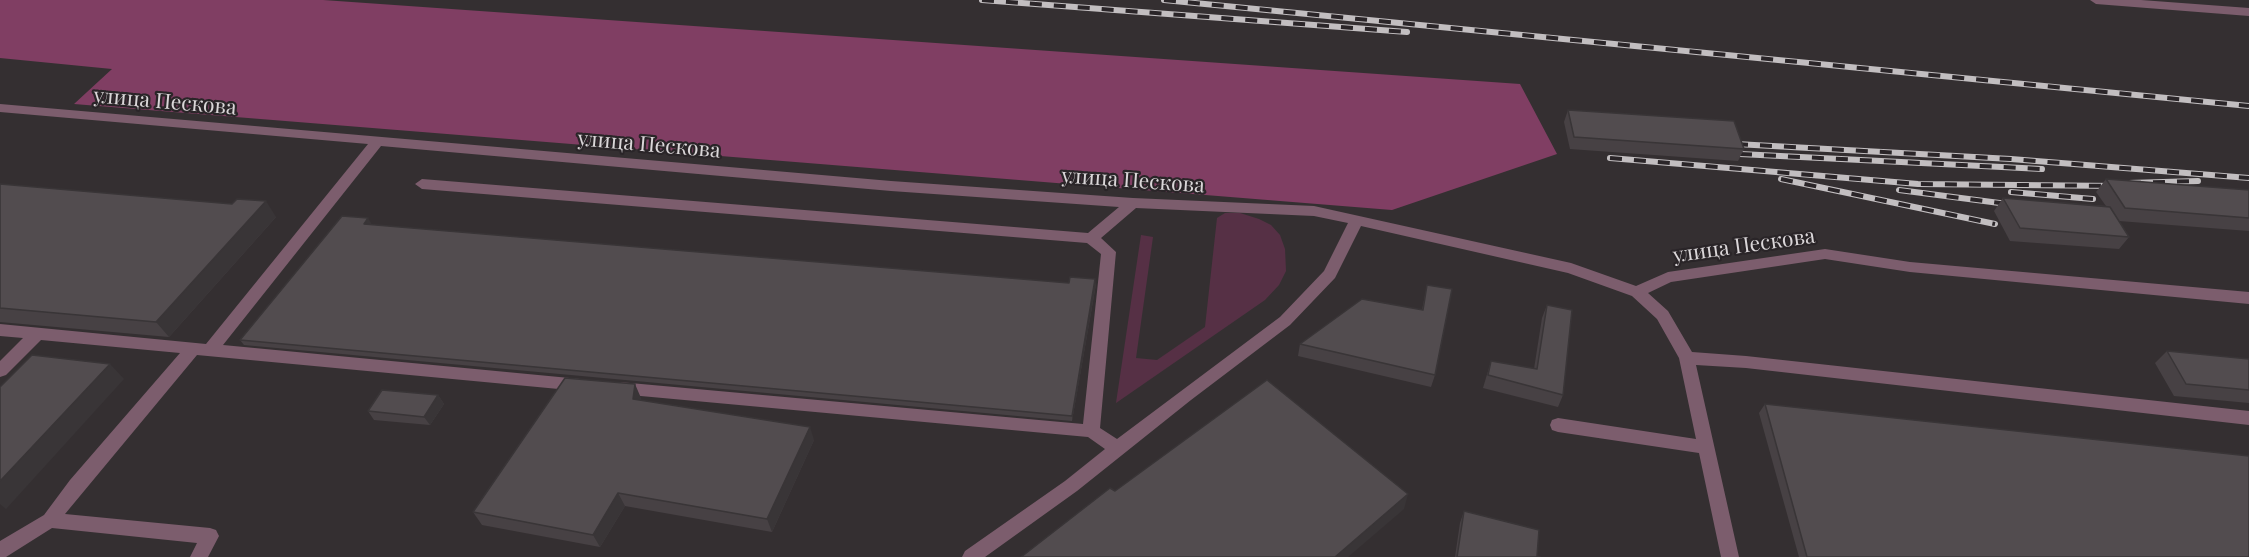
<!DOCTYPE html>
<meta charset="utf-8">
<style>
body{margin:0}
canvas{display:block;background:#342f31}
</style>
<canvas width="2249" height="557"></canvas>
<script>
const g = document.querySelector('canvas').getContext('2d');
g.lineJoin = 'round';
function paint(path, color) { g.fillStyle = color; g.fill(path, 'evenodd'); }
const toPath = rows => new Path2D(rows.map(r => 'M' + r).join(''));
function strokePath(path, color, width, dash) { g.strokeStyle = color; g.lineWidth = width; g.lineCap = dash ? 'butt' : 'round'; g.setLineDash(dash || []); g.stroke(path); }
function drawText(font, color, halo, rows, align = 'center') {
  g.font = font + ' "Playfair Display",serif'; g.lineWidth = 4.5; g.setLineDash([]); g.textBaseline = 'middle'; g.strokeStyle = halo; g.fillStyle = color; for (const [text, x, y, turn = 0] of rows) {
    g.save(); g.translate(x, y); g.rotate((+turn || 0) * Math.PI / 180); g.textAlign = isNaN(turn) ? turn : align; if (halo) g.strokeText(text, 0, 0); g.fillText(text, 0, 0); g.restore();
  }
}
paint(toPath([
 [1225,213,1240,213,1259,219,1271,225,1280,235,1285,249,1286,271,1279,285,1265,300,1116,403,1141,235,1153,237,1136,358,1157,360,1205,327,1217,218]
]), '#563045');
paint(toPath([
 [0,0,323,0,1520,84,1557,154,1392,210,74,104,112,69,0,58]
]), '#803e63');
paint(toPath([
 [2090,0,2141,0,2249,8,2249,16,2096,4,2090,0],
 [0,104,891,181,1133,198,1314,206,1571,263,1636,286,1668,272,1825,249,1910,262,2249,292,2249,304,1910,272,1825,259,1671,282,1648,293,1668,311,1692,352,1746,356,2249,411,2249,425,1746,368,1696,365,1739,557,1721,557,1699,453,1558,432,1552,430,1550,425,1552,420,1558,418,1696,439,1679,358,1657,319,1632,296,1568,273,1361,226,1335,278,1290,325,1191,400,1077,491,985,557,962,557,965,551,1065,481,1105,449,1088,437,619,394,613,393,611,388,613,383,619,382,1083,424,1101,254,1087,243,422,189,415,184,422,179,1088,233,1119,207,891,191,381,146,223,345,580,379,586,381,588,385,586,389,580,391,197,355,65,514,210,528,216,530,219,536,208,557,190,557,197,543,52,528,6,557,0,557,0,541,44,515,70,480,180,353,41,340,6,375,0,377,0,361,23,338,0,336,0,324,206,344,368,144,0,112,0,104],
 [1136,208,1314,216,1348,223,1324,271,1280,317,1117,439,1100,428,1116,252,1101,238,1136,208]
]), '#7c5d6d');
const rail = toPath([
 [982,0,1407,32],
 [1164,0,2249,106],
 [1736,144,2011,159,2249,178],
 [1740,154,2042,169],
 [1610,158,1918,184,2117,186],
 [1781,179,1995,224],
 [2129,183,2198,181],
 [1899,190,2015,205],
 [2011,192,2093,199]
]);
strokePath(rail, '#c2bec0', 6);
strokePath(rail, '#2a2528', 4, [12]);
paint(toPath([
 [1568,110,1744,149,1738,161,1570,149,1564,122],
 [2106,179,2249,190,2249,231,2119,221,2129,237,2119,249,2010,241,1994,211,2003,198,2106,206,2096,192],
 [0,184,232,204,276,217,169,337,0,322],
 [371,223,370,225,1069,283,1096,284,1072,421,244,345,240,340],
 [1427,285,1435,375,1431,387,1298,356,1300,344,1422,310],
 [1547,305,1563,395,1558,407,1483,388,1491,361,1534,369,1542,318],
 [2167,351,2249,359,2249,403,2174,396,2155,363],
 [438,395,444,404,430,425,374,420,368,411],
 [641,398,641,400,814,440,772,532,625,506,600,547,482,525,473,512],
 [1765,404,2249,557,1799,557,1759,413],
 [1464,511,1537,556,1540,557,1455,557,1460,523]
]), '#474144');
paint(toPath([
 [266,201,276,217,169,337,156,322],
 [368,218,371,223,367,229,364,224],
 [1095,279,1096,284,1072,421,1072,416],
 [110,364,124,379,6,509,0,504,0,481],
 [635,384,641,398,640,412,633,399],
 [438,395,444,404,430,425,424,417],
 [810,427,814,440,772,532,767,519],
 [618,493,625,506,600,547,593,535],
 [1408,494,1404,509,1348,557,1335,557]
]), '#393537');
const building = toPath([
 [1568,110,1734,121,1744,149,1574,137,1568,110],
 [2106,179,2249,190,2249,218,2125,208,2106,179],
 [0,184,232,204,237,199,266,201,156,322,0,308,0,184],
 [2003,198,2110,207,2129,237,2020,228,2003,198],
 [342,216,368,218,364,224,1069,283,1070,277,1095,279,1072,416,240,340,342,216],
 [1427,285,1452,289,1435,375,1300,344,1362,299,1423,310,1427,285],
 [1547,305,1572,310,1563,395,1488,375,1491,361,1537,369,1547,305],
 [2167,351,2249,359,2249,390,2186,384,2167,351],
 [32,355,110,364,0,481,0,387,32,355],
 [565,378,635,384,633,399,810,427,767,519,618,493,593,535,473,512,565,378],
 [1267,380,1408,494,1335,557,1021,557,1110,488,1115,491,1267,380],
 [382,390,438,395,424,417,368,411,382,390],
 [1765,404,2249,456,2249,557,1807,557,1765,404],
 [1464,511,1539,530,1537,556,1540,557,1457,557,1464,511]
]);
paint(building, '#524c4f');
strokePath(building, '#393537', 1.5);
drawText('21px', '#dad6d8', '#2a2528', [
 ["улица Пескова",165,102,5],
 ["улица Пескова",649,145,5],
 ["улица Пескова",1133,181,4],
 ["улица Пескова",1744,246,-8]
]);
</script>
